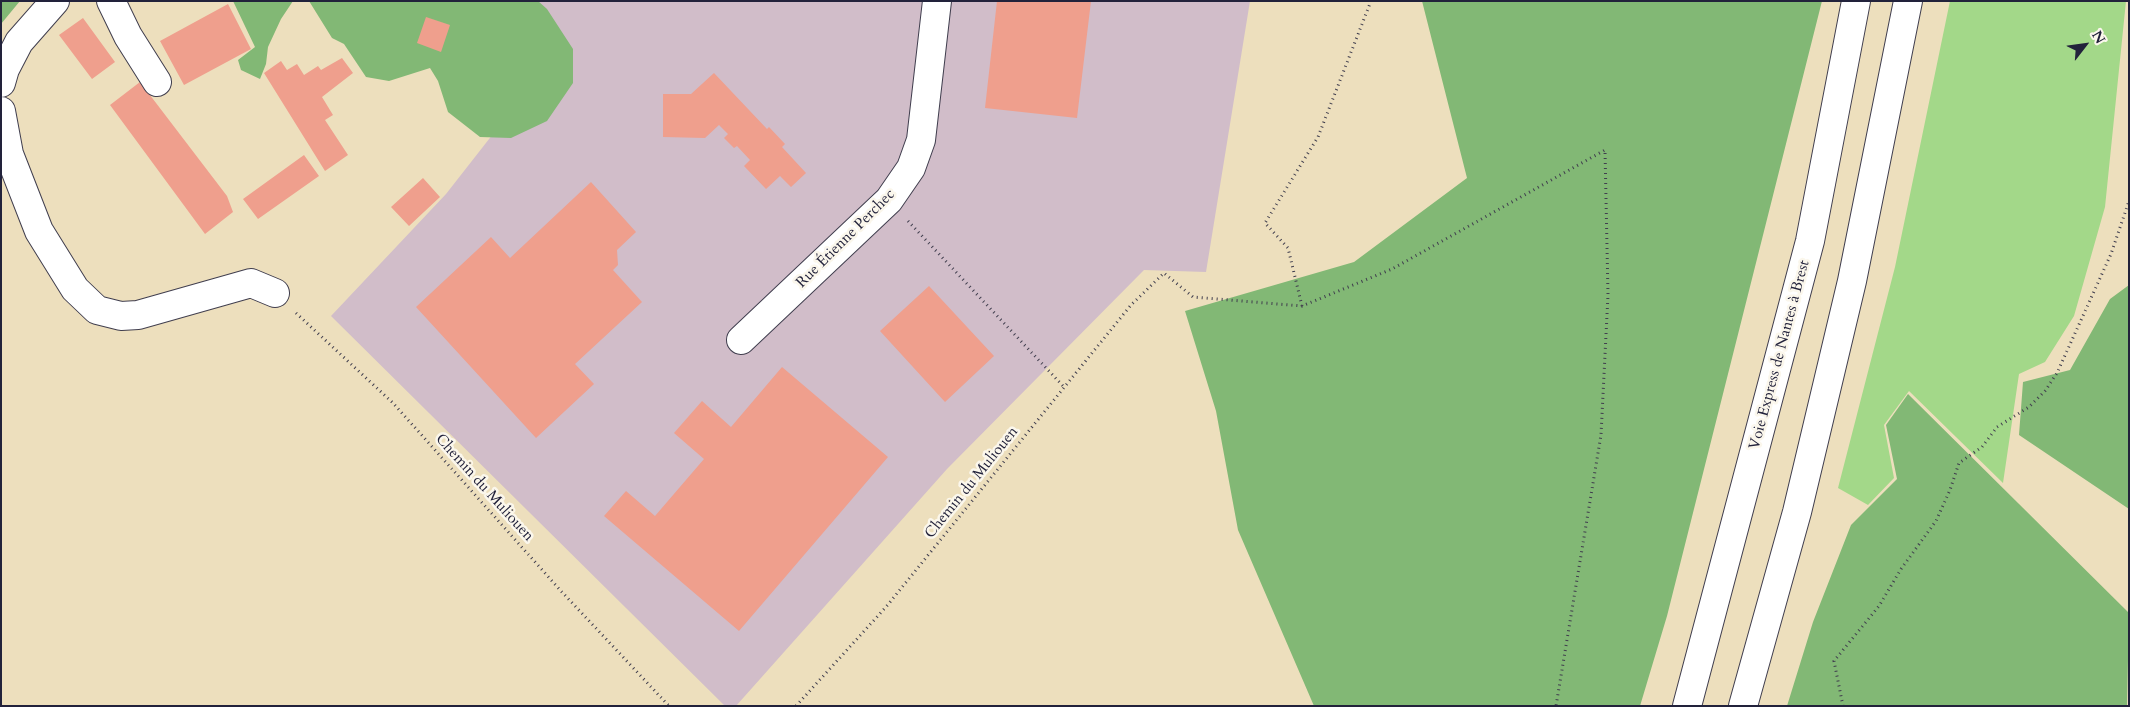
<!DOCTYPE html>
<meta charset="utf-8">
<style>
body{margin:0}
#map{position:relative;width:2130px;height:707px;overflow:hidden;background:#eddfbd;font-family:Cardo,serif}
canvas{display:block}
.frame{position:absolute;inset:0;border:2px solid #22223b;pointer-events:none}
.north{position:absolute;left:2060px;top:20px;width:50px;height:50px;-webkit-text-stroke:4px #fbf7ec;paint-order:stroke;rotate:60deg;font-size:14px;font-weight:700;line-height:20px;text-align:center;color:#22223b}
.north::after{content:'';display:block;margin:auto;width:18px;height:22px;background:#22223b;clip-path:polygon(50% 0,100% 100%,50% 72%,0 100%)}
</style>
<div id="map">
<canvas width="2130" height="707"></canvas>
<div class="frame"></div>
<div class="north">N</div>
</div>
<script>
const g = document.querySelector('canvas').getContext('2d');
g.lineJoin = 'round';
function paint(path, color) { g.fillStyle = color; g.fill(path, 'evenodd'); }
const toPath = rows => new Path2D(rows.map(r => 'M' + r).join(''));
function strokePath(path, color, width, dash) { g.strokeStyle = color; g.lineWidth = width; g.lineCap = dash ? 'butt' : 'round'; g.setLineDash(dash || []); g.stroke(path); }
function drawText(font, color, halo, rows, align = 'center') {
  g.font = font + ' Cardo,serif'; g.lineWidth = 5; g.setLineDash([]); g.textBaseline = 'middle'; g.strokeStyle = halo; g.fillStyle = color; for (const [text, x, y, turn = 0] of rows) {
    g.save(); g.translate(x, y); g.rotate((+turn || 0) * Math.PI / 180); g.textAlign = isNaN(turn) ? turn : align; if (halo) g.strokeText(text, 0, 0); g.fillText(text, 0, 0); g.restore();
  }
}
paint(toPath([
 [475,1,1250,1,1206,272,1144,270,947,469,736,706,725,706,331,316,446,194,547,65]
]), '#d1bdc9');
paint(toPath([
 [1950,1,2126,1,2105,207,2074,316,2045,362,2019,374,2003,483,1909,391,1884,425,1894,478,1868,505,1838,488,1895,267]
]), '#a3d889');
paint(toPath([
 [1,1,20,1,1,24],
 [233,1,293,1,281,19,268,47,266,64,260,79,241,70,238,60,255,47],
 [309,1,538,1,547,9,573,49,573,83,547,121,511,138,480,137,448,112,438,81,430,68,389,81,366,77,344,44,332,38],
 [1422,1,1822,1,1667,616,1640,706,1314,706,1238,530,1216,411,1185,311,1354,262,1467,178],
 [2129,285,2129,509,2019,435,2023,382,2070,370,2110,299],
 [1908,394,2129,613,2127,706,1787,706,1813,622,1851,525,1897,479,1886,425]
]), '#82b875');
paint(toPath([
 [997,1,1091,1,1077,118,985,108],
 [228,4,251,49,184,85,160,41],
 [426,17,450,25,441,52,417,43],
 [83,18,115,62,92,79,59,35],
 [342,58,353,73,322,97,333,115,325,120,348,155,325,171,264,73,281,61,287,70,297,64,304,75,318,66,321,70],
 [714,73,767,129,769,127,785,144,782,147,806,173,791,187,780,176,766,189,744,166,750,160,737,146,734,148,724,138,728,134,719,125,705,138,663,137,663,94,691,94],
 [140,82,227,196,233,212,205,234,110,105],
 [304,155,319,176,258,219,243,199],
 [423,178,440,197,409,226,391,207],
 [591,182,636,232,617,250,618,265,613,270,642,302,575,364,594,384,536,438,416,307,491,237,510,258],
 [929,286,994,356,945,402,880,331],
 [782,367,888,457,739,631,604,516,626,491,655,516,704,459,674,433,702,401,731,427]
]), '#ef9f8d');
const minor = toPath([
 [111,1,128,36,157,82],
 [1,83,5,69,19,42,55,1],
 [1,111,9,154,39,231,75,289,97,310,121,316,138,315,251,283,275,293],
 [741,340,889,200,911,168,921,140,937,1]
]);
const highway = toPath([
 [1687,706,1810,241,1856,1],
 [1743,706,1797,512,1852,281,1908,1]
]);
strokePath(minor, '#403e4e', 30);
strokePath(highway, '#403e4e', 30);
strokePath(toPath([
 [908,221,1064,387],
 [1302,306,1288,248,1265,223,1318,137,1371,1],
 [296,313,393,403,561,591,669,706],
 [796,706,886,607,1131,305,1164,273,1193,297,1302,306,1392,269,1605,150,1608,295,1601,435,1556,706],
 [1843,706,1834,661,1879,606,1901,569,1936,521,1950,490,1959,463,1982,447,1997,427,2029,407,2045,391,2057,373,2111,254,2129,201]
]), '#403e4e', 3, [1, 4]);
strokePath(minor, '#fff', 28);
strokePath(highway, '#fff', 28);
drawText('15px', '#22223b', '#fbf7ec', [
 ["Rue Étienne Perchec",846,239,-45],
 ["Voie Express de Nantes à Brest",1780,355,-75],
 ["Chemin du Muliouen",972,483,-51],
 ["Chemin du Muliouen",484,488,48]
]);
</script>
